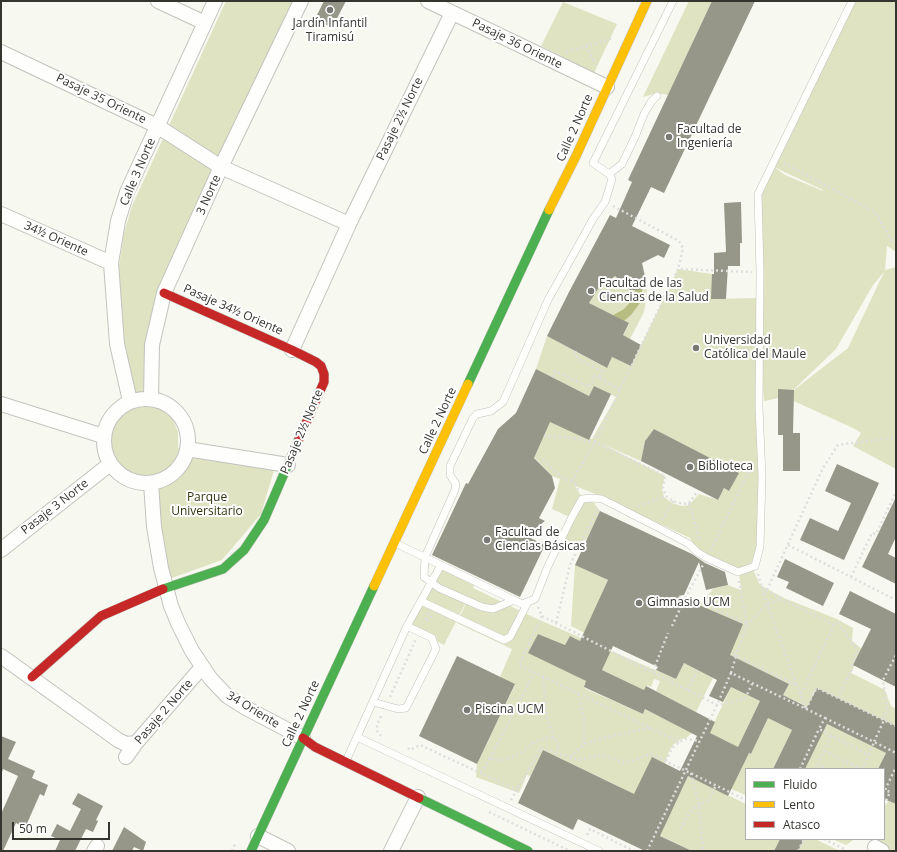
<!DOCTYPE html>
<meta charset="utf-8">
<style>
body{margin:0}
#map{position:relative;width:897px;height:852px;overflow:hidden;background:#f7f8f0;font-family:"Open Sans",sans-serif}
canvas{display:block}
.frame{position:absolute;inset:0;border:2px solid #34352f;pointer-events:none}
.legend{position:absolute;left:745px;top:768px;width:140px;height:72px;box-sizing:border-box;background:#fff;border:1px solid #aeaeac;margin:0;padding:5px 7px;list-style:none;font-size:12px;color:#34352f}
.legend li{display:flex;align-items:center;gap:8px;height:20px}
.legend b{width:20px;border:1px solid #aeaeac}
.scale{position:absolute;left:12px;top:822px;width:98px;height:18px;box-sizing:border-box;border:2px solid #34352f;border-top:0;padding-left:5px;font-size:12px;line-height:14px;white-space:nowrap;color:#34352f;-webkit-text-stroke:3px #fff;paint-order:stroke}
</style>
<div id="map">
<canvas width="897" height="852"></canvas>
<div class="frame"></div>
<ul class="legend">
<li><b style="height:5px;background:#4caf50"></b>Fluido</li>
<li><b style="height:5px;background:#ffc107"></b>Lento</li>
<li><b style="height:5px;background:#c62828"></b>Atasco</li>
</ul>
<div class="scale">50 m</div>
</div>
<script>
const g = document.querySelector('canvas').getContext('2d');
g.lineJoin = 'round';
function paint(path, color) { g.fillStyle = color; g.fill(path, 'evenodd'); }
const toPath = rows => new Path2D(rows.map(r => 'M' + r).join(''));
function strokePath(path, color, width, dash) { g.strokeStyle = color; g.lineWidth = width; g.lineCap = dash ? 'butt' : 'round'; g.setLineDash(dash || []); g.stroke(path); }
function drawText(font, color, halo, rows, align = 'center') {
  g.font = font + ' "Open Sans",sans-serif'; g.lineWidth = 4; g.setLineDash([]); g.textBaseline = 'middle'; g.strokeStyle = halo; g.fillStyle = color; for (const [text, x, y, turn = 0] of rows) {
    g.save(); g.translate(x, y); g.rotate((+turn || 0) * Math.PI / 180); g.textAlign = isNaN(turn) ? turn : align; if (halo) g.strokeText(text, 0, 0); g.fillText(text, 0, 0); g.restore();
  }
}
paint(toPath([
 [226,1,295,1,156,302,145,350,143,401,153,403,164,410,173,420,178,432,178,448,275,467,261,514,222,560,169,579,157,525,154,480,145,480,130,475,116,462,110,447,110,435,113,424,119,414,127,407,135,403,123,349,118,273,124,233,132,206],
 [689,1,712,1,668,95,657,93,643,97],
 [850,1,896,1,896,252,887,246,885,270,896,267,896,469,853,446,861,433,855,429,785,397,764,401,758,324,759,465,757,548,751,565,738,570,706,556,694,546,690,538,598,495,575,486,584,500,594,503,600,511,587,539,556,550,572,518,552,509,560,479,552,476,534,457,546,431,539,427,535,416,592,439,616,397,594,386,589,396,536,369,547,336,606,368,612,357,631,366,678,269,712,274,712,299,757,298,756,194],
 [774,167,823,190,823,191,785,175],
 [884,272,848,348,790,393,836,349,873,285],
 [654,429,738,473,729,491,724,488,718,500,699,494,689,505,682,506,672,503,664,497,662,488,665,476,602,444,641,461,645,441],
 [563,2,617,24,594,73,541,46],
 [615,276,630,290,635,290,632,300,624,309,613,315,589,303,598,289],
 [646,281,647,294,644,312,630,339,623,335,629,324,624,321,631,315,640,303],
 [436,565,475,584,473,588,535,618,676,679,684,663,713,678,696,712,656,691,660,681,654,679,651,687,647,685,644,690,602,670,605,662,575,638,570,636,565,645,538,634,529,653,586,681,584,688,643,714,645,709,692,733,686,738,679,740,673,745,669,751,665,763,626,811,620,787,543,750,531,776,527,775,519,793,476,777,477,764,515,685,500,677,512,649,457,623,471,592,444,645,407,626],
 [575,565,608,580,585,633,571,626],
 [752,567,760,585,784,598,837,619,853,628,852,641,862,649,851,673,885,690,891,706,896,709,896,726,817,688,813,694,808,707,783,695,789,684,729,655,699,605,713,589,728,585,741,590,739,573],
 [731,687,760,701,738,747,692,770],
 [768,718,792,730,773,769,746,769,746,795,731,789,748,754,751,754],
 [827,724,886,753,878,769,805,768],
 [688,776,746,804,746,839,780,839,774,851,692,851,655,833,660,835],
 [888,801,896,804,896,851,884,851,877,846,875,839,884,839,884,804,886,805],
 [804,839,815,839,840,851,798,851],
 [832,839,855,839,846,845]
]), '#dfe3c2');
paint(toPath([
 [643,288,640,303,631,315,624,321,613,315,624,309,632,300,635,290]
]), '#b7bc80');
paint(toPath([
 [324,1,346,1,332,28,315,19],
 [712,1,755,1,664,193,651,187,632,226,670,245,664,258,658,255,642,263,646,281,643,288,638,290,630,290,615,276,598,289,589,303,629,323,623,335,641,345,631,366,612,357,607,368,547,336,569,292,610,215,616,218,632,182,628,180],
 [741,202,742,243,740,243,740,266,728,266,726,299,711,299,712,274,714,274,714,253,726,252,724,203],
 [536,369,589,396,594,386,611,394,589,440,550,422,534,458,552,476,555,488,539,518,545,521,526,536,545,545,520,597,432,555,466,483,468,484,498,429,516,413],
 [778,389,794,390,793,433,800,433,800,471,783,471,783,435,778,435],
 [654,429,739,473,729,491,724,488,718,500,641,461,645,441],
 [837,464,879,483,844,560,800,540,810,518,838,531,851,503,825,491],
 [896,497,896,537,888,554,896,558,896,584,862,567],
 [600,511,692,554,705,563,725,572,728,585,706,590,699,562,684,595,678,596,743,624,730,655,789,684,783,695,807,707,817,688,896,726,896,804,884,799,884,769,878,769,886,753,827,724,805,769,773,769,792,730,768,718,751,754,749,753,728,796,688,776,660,836,692,851,645,851,578,819,573,830,518,803,543,750,634,794,652,757,680,771,697,736,645,709,643,714,584,687,586,681,528,653,538,634,565,645,570,636,580,641,608,580,575,565],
 [613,646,658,667,656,670,676,679,684,663,717,680,709,696,723,702,731,687,760,701,738,747,710,733,715,722,646,686,644,690,602,670],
 [785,559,834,583,823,606,786,588,789,582,777,577],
 [850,591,896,614,896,687,853,665,871,629,839,614],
 [457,656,515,684,477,764,419,736],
 [1,736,16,742,8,759,35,771,32,778,48,785,44,796,40,794,25,828,16,823,3,851,1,851,1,814,18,776,3,769,1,775],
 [78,793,103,806,96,820,98,821,93,832,86,829,75,851,55,851,60,840,51,836,57,824,70,831,81,809,72,804],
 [124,827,146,842,143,851,134,847,132,851,112,851],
 [780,839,804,839,798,851,774,851]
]), '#969788');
const lane = toPath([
 [609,174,622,164,635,137,644,114,651,102,657,96],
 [395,543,522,604,535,599,548,566,572,517,582,499,591,498,602,499,657,527,689,544,697,552,707,558,738,572,755,566,760,547,762,477,759,407,760,272,758,194,852,1],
 [514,600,493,609,482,607,439,588,424,577,425,557,455,490,456,484,450,475,450,466,473,418,477,414,491,411,503,402,548,300,593,219,605,202,612,179,609,174,593,163,673,1],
 [421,601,504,640,510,637,528,602],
 [373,702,398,709,406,708,436,649,432,638,407,626],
 [357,737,599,851],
 [346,761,407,626,441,565]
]);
const street = toPath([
 [158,1,205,23],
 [428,1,607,87],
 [1,52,157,126,221,167,349,224],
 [1,214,111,263],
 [292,350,349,224,452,13],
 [151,398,152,345,164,293,221,167,301,1],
 '104 441a42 42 0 1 1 84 0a42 42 0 1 1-84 0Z',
 [130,401,117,344,111,263,118,221,127,192,215,1],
 [1,404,103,436],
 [187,449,288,465],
 [151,483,154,527,161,568,171,606,178,623,192,651,210,678,227,696,246,708,303,738],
 [1,550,110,464],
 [1,656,118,740,126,744,136,743],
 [126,757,136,743,202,667],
 [258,836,288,851],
 [875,847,882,851],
 [94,851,97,846],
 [391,851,418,797]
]);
const fast = toPath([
 [468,384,549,210],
 [163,589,223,569,244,550,264,520,299,439],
 [419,798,528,851],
 [251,851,374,586]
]);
const slow = toPath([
 [549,210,576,156,647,1],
 [374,586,468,384]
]);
const jam = toPath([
 [164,293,292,350,316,362,321,366,324,374,324,382,299,439],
 [32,677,101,616,163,589],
 [303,738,315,747,419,798]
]);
strokePath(lane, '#c2c3bd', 8);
strokePath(street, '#c2c3bd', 16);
strokePath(fast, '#c2c3bd', 10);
strokePath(slow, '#c2c3bd', 10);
strokePath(jam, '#c2c3bd', 10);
strokePath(toPath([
 [586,46,598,68],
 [566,52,613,38],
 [784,163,875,212,892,241,896,243],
 [613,206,679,241,683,248,678,269],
 [575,351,577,359,602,371,599,378,620,390],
 [552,377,555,371,589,387,595,376,599,378],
 [544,436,566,437,595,442,665,476,663,488,666,496,673,501,683,504,689,503,697,492],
 [543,460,561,477,575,484],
 [578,490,573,479,595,442,678,269,752,272],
 [689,503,700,541],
 [638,506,666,496],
 [662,520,673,501],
 [788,545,896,600],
 [711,550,748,473,753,470],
 [758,574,767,604,806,710,813,694,817,688,896,726],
 [851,577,872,533,876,534,896,492],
 [739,581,747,625],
 [762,587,782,599,834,625],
 [767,590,823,468,838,445,896,437],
 [685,598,703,565],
 [538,607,542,616,717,705,745,699,752,684],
 [428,613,425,621,432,616],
 [542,616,519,665,679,742],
 [556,623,570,565,598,508],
 [747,625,767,604,781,599],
 [672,626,685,598,698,602,741,621,747,625,736,656,796,685],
 [653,671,668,633],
 [731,673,736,656,731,652],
 [543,677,547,718,554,737],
 [688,690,697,671],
 [578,693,584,718,584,744],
 [801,694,834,625,838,623,858,650,852,664,852,669,838,697],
 [390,697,416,639],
 [825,718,874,742,884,720,887,707,883,680,896,655],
 [381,736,377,731,377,725,382,714],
 [408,748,410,750,420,745,517,790],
 [824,751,861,769],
 [570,757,584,744,602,738,650,728],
 [490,758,534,673],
 [666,761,670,752,674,746,679,742,686,739,700,741],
 [800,769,819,729],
 [816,769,818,764],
 [828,769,818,764,831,736],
 [862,769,869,755],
 [481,773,490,758,496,760,505,760,521,753,536,741,554,737,559,746,556,754],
 [691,773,699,805,703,851],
 [511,800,541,748,579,760,602,755,626,763,651,754,746,800],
 [884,805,890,792,885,790,896,767],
 [489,812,570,851],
 [680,829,692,809,709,800,716,785],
 [587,835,590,829,634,851],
 [824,839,844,849,843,851],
 [232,851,235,844],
 [647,851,717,705,731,673,825,718,819,729,869,755,874,742,896,753],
 [798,851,804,839]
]), '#dededc', 2.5, [2, 3]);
strokePath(lane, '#fefefd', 7);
strokePath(street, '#fefefd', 14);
strokePath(fast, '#4caf50', 9);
strokePath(slow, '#ffc107', 9);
strokePath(jam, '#c62828', 9);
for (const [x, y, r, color] of [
 [330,10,4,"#787973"],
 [669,137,4,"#787973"],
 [591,291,4,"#787973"],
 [696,348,4,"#787973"],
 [690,467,4,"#787973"],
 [487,540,4,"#787973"],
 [639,603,4,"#787973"],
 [467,710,4,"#787973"]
]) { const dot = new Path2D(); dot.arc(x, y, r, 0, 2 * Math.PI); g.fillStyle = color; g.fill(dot); strokePath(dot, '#fff', 1.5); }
drawText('12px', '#34352f', '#fff', [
 ["Jardín Infantil",330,24,"center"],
 ["Tiramisú",330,38,"center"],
 ["Facultad de",677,130],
 ["Ingeniería",677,144],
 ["Facultad de las",599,284],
 ["Ciencias de la Salud",599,298],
 ["Universidad",704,341],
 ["Católica del Maule",704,355],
 ["Biblioteca",698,467],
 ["Facultad de",495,533],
 ["Ciencias Básicas",495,547],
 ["Gimnasio UCM",647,603],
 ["Piscina UCM",475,710]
], 'left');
drawText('12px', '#34352f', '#fff', [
 ["Pasaje 36 Oriente",517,44,26],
 ["Pasaje 35 Oriente",101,99,26],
 ["Pasaje 2½ Norte",400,119,-64],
 ["Calle 2 Norte",575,128,-66],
 ["Calle 3 Norte",138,172,-67],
 ["3 Norte",209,195,-66],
 ["34½ Oriente",56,239,24],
 ["Pasaje 34½ Oriente",233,310,24],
 ["Calle 2 Norte",438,421,-65],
 ["Pasaje 2½ Norte",302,432,-67],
 ["Pasaje 3 Norte",55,507,-38],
 ["34 Oriente",253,710,31],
 ["Pasaje 2 Norte",164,712,-49],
 ["Calle 2 Norte",301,714,-65]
]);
drawText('12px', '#31340f', '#fff', [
 ["Parque",207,498],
 ["Universitario",207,512]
]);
</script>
